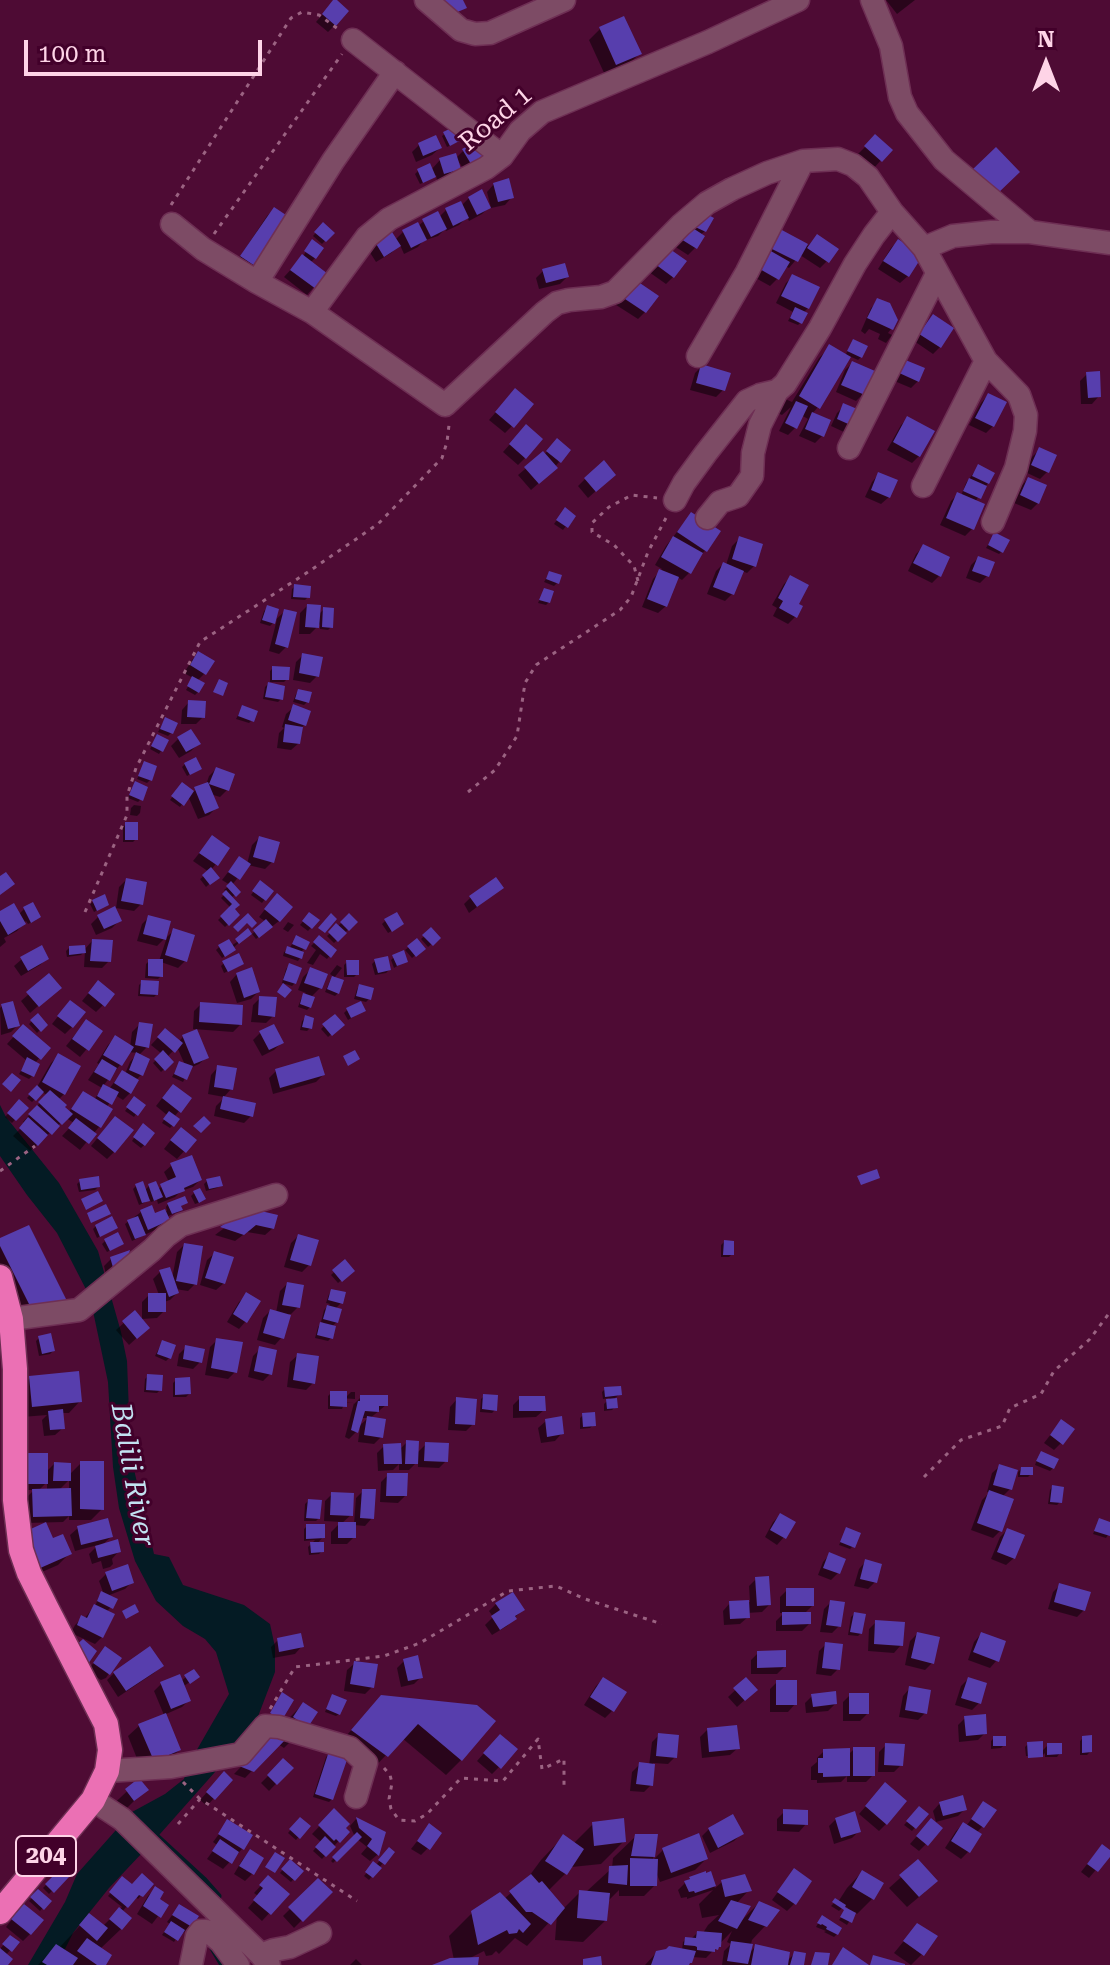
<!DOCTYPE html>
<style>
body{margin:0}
#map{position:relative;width:1110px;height:1965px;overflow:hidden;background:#4e0b34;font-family:"Roboto Serif",serif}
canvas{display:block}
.north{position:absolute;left:1006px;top:24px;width:80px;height:80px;-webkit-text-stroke:6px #42002a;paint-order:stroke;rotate:0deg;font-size:22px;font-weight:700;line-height:32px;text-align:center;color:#fed4e7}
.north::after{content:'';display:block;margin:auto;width:28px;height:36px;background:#fed4e7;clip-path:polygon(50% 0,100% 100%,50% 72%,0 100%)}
.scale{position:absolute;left:24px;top:40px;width:238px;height:36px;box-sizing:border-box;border:4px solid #fed4e7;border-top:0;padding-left:10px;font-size:24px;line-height:28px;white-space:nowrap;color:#fed4e7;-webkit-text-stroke:6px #42002a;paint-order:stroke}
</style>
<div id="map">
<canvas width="1110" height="1965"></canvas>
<div class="north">N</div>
<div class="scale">100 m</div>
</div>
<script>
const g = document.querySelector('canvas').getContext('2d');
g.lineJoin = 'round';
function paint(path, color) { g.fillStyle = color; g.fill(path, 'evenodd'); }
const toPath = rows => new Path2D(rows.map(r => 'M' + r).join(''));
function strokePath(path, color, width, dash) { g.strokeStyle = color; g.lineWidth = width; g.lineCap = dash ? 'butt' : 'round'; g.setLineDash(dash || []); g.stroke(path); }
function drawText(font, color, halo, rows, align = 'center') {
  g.font = font + ' "Roboto Serif",serif'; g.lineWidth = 6; g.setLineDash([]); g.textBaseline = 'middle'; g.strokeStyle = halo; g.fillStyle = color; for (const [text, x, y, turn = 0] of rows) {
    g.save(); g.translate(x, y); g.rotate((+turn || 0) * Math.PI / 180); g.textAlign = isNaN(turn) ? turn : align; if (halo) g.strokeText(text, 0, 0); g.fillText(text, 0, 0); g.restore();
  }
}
paint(toPath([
 [0,1105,6,1117,59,1183,98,1251,121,1332,127,1361,130,1438,135,1474,154,1554,169,1557,183,1585,244,1605,270,1624,275,1647,275,1672,257,1719,215,1772,160,1834,109,1888,73,1933,57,1965,28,1965,65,1902,77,1874,132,1812,165,1794,184,1779,187,1767,229,1694,216,1652,205,1639,183,1626,156,1601,135,1561,119,1508,113,1467,108,1382,90,1297,57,1233,27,1195,0,1156]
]), '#041b24');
paint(toPath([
 [886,0,915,0,897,14],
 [328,8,335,25,328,32,316,22],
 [600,29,639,54,628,65,605,75,589,40],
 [445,134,459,141,447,147,442,136],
 [875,137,890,150,874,168,858,154],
 [435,138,440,148,432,155,416,162,412,152,419,145],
 [464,150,483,156,464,170,457,159,458,168,451,176,437,180,436,175,431,179,420,184,415,174,418,171,431,170,440,160,455,159],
 [494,184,512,197,505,205,491,208,487,192],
 [469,198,489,207,482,214,469,221,467,217,459,225,446,231,445,229,438,236,423,241,418,247,404,254,400,245,391,253,376,262,369,251,376,244,391,235,395,240,404,231,418,226,424,221,439,217,446,210,461,206],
 [274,209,254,265,246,272,235,264,267,216],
 [696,216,705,231,700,235,695,248,688,255,671,244],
 [323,225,332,233,322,244,313,236],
 [780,232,808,246,817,236,827,261,820,268,800,255,789,268,785,266,777,279,770,286,752,276],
 [898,241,920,255,908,276,900,283,878,269,891,248],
 [309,245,315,258,310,263,325,274,307,295,284,277,304,255],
 [661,257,673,277,666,284,649,272],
 [543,271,567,277,560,284,539,289,536,278],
 [793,276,808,308,803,313,801,322,798,325,788,321,793,312,776,303,786,283],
 [631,279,645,312,638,319,613,303],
 [878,301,891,329,888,333,892,335,886,343,878,339,880,334,869,329,865,334,861,331,871,308],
 [933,316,940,347,933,354,914,341],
 [851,344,861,357,858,360,849,356,818,407,812,414,822,436,815,443,799,436,808,419,801,415,795,428,788,435,779,431,791,407,782,415,775,412,783,398,792,402,819,358,830,347,845,356],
 [852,363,863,394,856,401,836,392,845,370],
 [702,366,723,390,716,397,690,390,695,373],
 [897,368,918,381,911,388,892,380],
 [1087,374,1099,396,1092,404,1081,404,1080,381],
 [988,395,993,426,986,433,969,425,981,403],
 [508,398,512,426,505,433,489,420],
 [844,406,859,412,846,433,831,426,837,413],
 [908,418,919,456,912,463,887,450,901,425],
 [519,434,525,458,518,465,503,452],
 [550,448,559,462,548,475,531,490,518,475,543,454,544,455],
 [1039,450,1047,472,1040,479,1025,472,1032,457],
 [978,467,988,483,975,502,972,529,965,536,940,525,951,501,958,494,961,496,966,483],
 [879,474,889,497,881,504,865,497,872,482],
 [585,479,606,482,588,498,578,486],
 [1028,479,1038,503,1031,510,1014,503,1021,486],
 [562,513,574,516,563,530,554,524],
 [691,514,706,550,698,557,689,573,682,580,677,577,666,606,658,613,642,607,653,579,662,569,655,565,666,546],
 [992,538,1002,551,999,554,986,548],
 [739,539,754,566,747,573,742,571,732,594,725,601,707,594,716,571,723,564,726,565,732,546],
 [923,547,939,576,932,583,908,571,916,554],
 [978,558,987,576,980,583,966,578,971,565],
 [549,574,557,583,554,586,544,582],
 [791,577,796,605,801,607,795,617,788,624,773,616,777,608,772,605,784,584],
 [295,586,308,597,305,600,291,599,292,589],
 [544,590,549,602,546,605,538,603],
 [307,606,318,615,324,609,331,627,328,630,320,629,320,624,310,634,299,634,300,613],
 [267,608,273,622,285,611,286,647,279,654,269,651,277,619,270,626,260,623,264,611],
 [199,653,204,674,197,681,198,692,195,695,186,690,193,678,184,673,192,660],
 [303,655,317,676,310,683,293,680,296,662],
 [273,668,287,679,284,682,270,682,270,671],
 [268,684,281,699,278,702,263,699,265,687],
 [299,691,307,702,304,705,293,702,296,694],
 [189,702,203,717,196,724,181,724,182,710],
 [294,707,304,725,301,728,299,743,291,750,277,748,279,733,284,728,282,727,286,714],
 [242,708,252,720,249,723,236,719],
 [165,719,171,733,168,736,158,732],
 [178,739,198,744,191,751,179,758,171,746],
 [155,740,161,751,159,754,150,749],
 [145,764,150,780,147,783,137,779],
 [185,764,196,771,187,776,182,767],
 [216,769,227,790,220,797,210,794,216,808,209,815,198,819,188,796,180,807,170,800,179,788,192,792,206,785,209,776],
 [135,784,141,799,138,802,128,798],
 [134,805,141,806,140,813,137,816,130,815,131,808],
 [126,824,136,839,133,842,123,842,123,827],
 [212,837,228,849,211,870,217,877,206,887,200,879,209,872,193,861],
 [259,838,272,862,265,869,248,865,232,885,238,892,231,898,237,905,232,909,238,915,225,927,218,920,231,908,221,898,227,892,224,890,230,885,222,880,239,858,247,864,252,845],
 [126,880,141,904,134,911,116,908,119,887],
 [260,883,271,891,262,903,251,895],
 [502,888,469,913,464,904,471,897],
 [93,902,107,905,94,912,90,904],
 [270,903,279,921,256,939,252,934,266,922,259,917],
 [24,909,36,920,28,924,26,921,17,931,4,938,6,942,0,947,0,914,18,915],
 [309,914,317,921,308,931,300,925],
 [349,916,356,922,334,943,327,936],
 [98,917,120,920,112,928,96,935,91,924],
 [149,917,164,939,157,946,137,941,142,924],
 [385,921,399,927,388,933,382,924],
 [288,922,294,925,288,932,283,929],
 [174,930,185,961,178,968,161,962,161,976,158,979,145,978,146,964,149,961,159,961,167,937],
 [431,930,439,938,428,947,421,939],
 [250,933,233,948,231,952,222,958,216,950,219,947,231,946],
 [296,938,304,949,300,953,300,958,298,961,283,956,284,952,289,949],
 [319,938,334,951,327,959,320,954,313,965,307,963,316,950,311,946],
 [92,941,109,961,102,968,84,967,85,951,81,955,67,957,66,951,69,948,84,950],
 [417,941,423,949,412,958,405,950],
 [394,957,406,961,394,968,391,960],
 [47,958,40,965,21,976,14,966,22,959],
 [375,961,389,970,386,973,375,975,372,964],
 [347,962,357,974,354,977,344,977,344,965],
 [224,963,239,966,224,973,221,966],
 [337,965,342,968,334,978,338,993,335,996,325,992,330,981,334,977,330,974],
 [289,966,295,983,292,986,282,983,286,969],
 [310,970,320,988,310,998,310,1007,307,1010,298,1007,301,999,306,993,298,990,303,977],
 [237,974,258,992,251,999,237,1003,230,982],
 [49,976,52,994,30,1013,21,1001],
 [142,982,157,994,154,997,138,996,139,985],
 [360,986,369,999,366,1002,354,999,357,989],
 [91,990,103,1005,96,1012,82,1001],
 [260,998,273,1016,266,1023,251,1022,253,1005],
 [201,1004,240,1025,233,1032,193,1029,194,1011],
 [2,1006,18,1025,11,1032,1,1035,0,1008],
 [63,1010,72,1027,65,1034,52,1024],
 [347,1010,363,1011,348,1020,344,1013],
 [37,1016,45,1025,37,1033,29,1024],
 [334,1016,342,1025,328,1037,321,1029],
 [305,1018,310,1028,307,1031,300,1030,302,1021],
 [86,1021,101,1032,80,1057,66,1046],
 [140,1024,147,1047,138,1056,148,1060,141,1075,136,1080,130,1093,123,1100,115,1095,106,1108,110,1110,99,1127,80,1150,62,1136,74,1123,66,1118,30,1151,13,1136,25,1124,23,1122,47,1095,42,1092,32,1102,27,1098,37,1087,51,1063,58,1056,64,1094,58,1100,68,1113,83,1093,94,1100,102,1088,88,1080,99,1064,97,1063,108,1045,115,1038,130,1047,132,1032],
 [128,1052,138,1053,130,1062,125,1074,122,1072,109,1089,103,1086,120,1065],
 [165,1030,178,1042,183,1037,207,1057,199,1064,190,1068,183,1082,172,1077,180,1063,185,1065,177,1047,167,1057,172,1062,161,1072,153,1063,162,1054,151,1045],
 [260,1033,281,1043,274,1050,262,1056,253,1040],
 [16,1034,48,1048,35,1063,32,1076,29,1079,19,1074,27,1061,7,1044],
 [218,1067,231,1089,224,1097,208,1094,211,1075],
 [276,1071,323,1075,316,1082,273,1094,269,1078],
 [166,1093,189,1099,174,1117,173,1125,170,1128,162,1123,167,1115,156,1106],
 [223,1099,251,1116,244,1123,214,1116,216,1106],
 [19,1102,26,1108,12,1123,5,1117],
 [132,1102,136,1114,134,1117,125,1111],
 [108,1125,114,1152,107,1159,91,1146],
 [140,1129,144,1145,141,1148,132,1141],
 [174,1136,194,1140,177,1159,164,1149],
 [172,1165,200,1180,193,1187,181,1191,175,1197,158,1204,157,1200,151,1202,149,1198,144,1203,139,1205,133,1189,136,1186,144,1191,149,1186,155,1184,158,1189,169,1182,164,1172],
 [80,1181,98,1187,95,1190,79,1192,77,1184],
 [207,1181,220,1185,217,1188,206,1191,204,1184],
 [194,1193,201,1202,195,1204,191,1196],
 [186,1203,179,1207,180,1209,178,1212,166,1217,168,1220,161,1227,132,1241,125,1224,141,1212,154,1216,167,1211,166,1207,168,1204],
 [248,1210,273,1228,265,1235,247,1232,235,1241,215,1235],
 [96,1226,116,1228,97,1238,93,1229],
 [298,1236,309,1265,302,1272,284,1267,291,1243],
 [0,1241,68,1308,21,1323,0,1279],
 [105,1241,119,1246,107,1252,102,1244],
 [724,1242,732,1254,729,1257,721,1257,721,1245],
 [184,1245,195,1284,188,1291,175,1289,177,1293,170,1300,164,1302,164,1311,157,1318,142,1319,142,1302,149,1295,159,1295,153,1279,160,1272,172,1279,177,1252],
 [127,1253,108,1283,104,1266,111,1259],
 [215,1253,224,1283,216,1290,200,1285,207,1260],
 [345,1262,352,1271,338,1283,331,1275],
 [287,1284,298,1307,291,1314,289,1314,282,1337,275,1345,257,1340,263,1318,270,1311,276,1313,280,1291],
 [332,1291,341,1303,335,1309,337,1322,331,1327,331,1338,328,1341,315,1338,318,1327,323,1322,321,1322,324,1310,330,1304,326,1303,329,1294],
 [247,1295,246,1321,239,1329,227,1322,239,1302],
 [135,1313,140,1335,129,1345,116,1330],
 [39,1338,53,1351,50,1354,39,1356,36,1341],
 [217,1340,235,1372,228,1379,205,1375,210,1347],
 [162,1342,169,1358,166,1361,155,1356],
 [186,1347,200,1362,193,1369,177,1366,179,1354],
 [260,1349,270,1374,263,1381,248,1377,253,1356],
 [298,1355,313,1383,306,1390,287,1387,290,1362],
 [148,1376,160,1390,157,1393,144,1392,145,1379],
 [30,1378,80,1401,69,1413,61,1413,63,1428,55,1435,44,1436,42,1420,47,1415,22,1417,19,1390],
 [176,1380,189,1394,186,1397,173,1397,173,1383],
 [605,1389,620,1394,615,1398,615,1407,612,1410,604,1411,604,1404,610,1398,603,1399,602,1392],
 [351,1392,355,1392,355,1399,339,1398,339,1402,354,1403,354,1404,361,1397,386,1405,369,1419,381,1437,374,1444,358,1442,360,1428,349,1439,345,1437,354,1403,345,1402,342,1409,328,1409,328,1396,331,1393,345,1398],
 [361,1418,368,1418,357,1428],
 [484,1396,495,1410,492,1413,480,1412,481,1399],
 [520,1398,544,1410,536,1417,513,1418,513,1405],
 [457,1399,473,1424,466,1431,448,1430,450,1407],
 [583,1415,593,1425,590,1428,580,1429,580,1418],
 [546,1421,562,1433,555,1441,541,1443,538,1428],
 [1055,1429,1061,1443,1054,1450,1044,1443],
 [407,1442,416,1454,426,1444,446,1461,439,1468,418,1467,418,1461,409,1470,399,1470,399,1464,393,1470,378,1471,377,1453,384,1446,400,1449],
 [1038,1457,1053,1468,1050,1471,1035,1465],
 [81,1463,102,1509,91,1520,69,1520,69,1516,63,1522,27,1523,26,1498,34,1490,16,1490,46,1472,54,1464,69,1475],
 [69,1480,69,1490,59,1490],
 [47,1482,47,1491,38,1491],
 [1000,1466,1010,1489,1002,1497,1000,1531,993,1538,971,1530,982,1500,990,1492,987,1492,992,1473],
 [1021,1469,1031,1474,1028,1477,1018,1477,1018,1472],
 [388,1475,405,1496,398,1503,380,1502,381,1482],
 [1052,1487,1060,1502,1057,1505,1048,1504,1050,1490],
 [363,1491,372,1518,365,1526,354,1525,354,1537,347,1544,331,1544,331,1532,341,1522,324,1521,325,1501,332,1494,351,1515,341,1524,354,1524,356,1498],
 [308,1501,319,1518,316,1521,304,1521,305,1504],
 [780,1515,784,1537,777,1545,765,1537,773,1522],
 [1099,1520,1110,1524,1110,1532,1106,1538,1093,1534],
 [307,1526,323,1537,317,1544,322,1551,319,1554,309,1555,308,1547,315,1540,304,1541,304,1529],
 [78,1528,111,1537,101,1546,119,1551,112,1559,113,1564,110,1567,103,1569,101,1561,92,1564,89,1554,98,1545,75,1551,70,1535],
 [847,1529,853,1546,850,1549,839,1545],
 [1007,1530,1014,1558,1006,1565,991,1559,1000,1537],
 [52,1540,69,1554,58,1565,26,1579],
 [830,1554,838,1573,831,1580,818,1575,823,1562],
 [866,1561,875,1582,868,1589,854,1586,859,1569],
 [106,1574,132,1582,125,1589,107,1596,111,1607,106,1612,102,1637,95,1644,71,1633,75,1625,82,1618,84,1619,96,1604,99,1596,103,1592,99,1581],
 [756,1579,769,1605,762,1612,747,1613,748,1617,740,1624,724,1625,723,1611,730,1603,750,1602,749,1586],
 [1060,1585,1084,1610,1077,1617,1048,1609,1053,1592],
 [787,1590,812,1606,804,1614,809,1624,802,1631,776,1631,776,1621,784,1613,780,1613,780,1597],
 [831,1602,839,1626,832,1633,820,1632,824,1609],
 [496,1604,522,1610,507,1626,492,1635,485,1625,493,1617,489,1611],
 [854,1614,861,1633,858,1636,848,1635,851,1617],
 [876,1622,901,1645,894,1653,868,1651,869,1629],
 [917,1634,932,1663,925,1670,905,1665,910,1641],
 [981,1634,997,1660,990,1668,968,1660,974,1642],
 [278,1640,302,1646,295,1654,273,1658,271,1647],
 [826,1644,838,1669,831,1676,816,1674,819,1651],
 [758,1653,784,1667,777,1674,751,1674,751,1660],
 [98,1656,119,1658,106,1678,101,1680,88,1671],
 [404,1661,421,1677,414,1684,401,1687,397,1668],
 [355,1663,372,1687,365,1694,344,1691,347,1670],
 [161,1666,154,1673,118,1697,107,1680,114,1673],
 [186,1677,197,1677,181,1688,189,1700,182,1707,164,1715,179,1750,168,1761,142,1771,128,1736,140,1725,164,1715,154,1691,161,1684,181,1681],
 [603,1679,612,1711,605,1718,584,1705,596,1686],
 [968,1679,979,1703,972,1710,955,1705,961,1686],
 [746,1680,748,1697,737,1707,728,1697],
 [777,1682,795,1704,788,1712,770,1712,770,1689],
 [910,1688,925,1713,918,1720,899,1717,903,1696],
 [850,1695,867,1714,860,1721,843,1721,843,1702],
 [812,1696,835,1704,828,1711,806,1713,805,1703],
 [381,1697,477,1707,461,1760,446,1775,402,1738,371,1771,337,1746],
 [330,1700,339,1714,336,1716,325,1712],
 [303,1704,306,1726,284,1748,278,1744,245,1778,234,1774],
 [965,1718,985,1733,978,1740,959,1742,958,1725],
 [707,1730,738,1748,730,1755,702,1758,700,1737],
 [659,1735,675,1757,668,1764,653,1763,651,1785,644,1792,630,1791,632,1772,639,1765,649,1766,652,1742],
 [994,1738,1004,1745,1001,1748,991,1749,991,1741],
 [1083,1738,1090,1752,1087,1755,1080,1755,1080,1741],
 [493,1743,499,1767,492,1774,477,1761],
 [1028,1744,1041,1752,1048,1745,1060,1753,1057,1757,1045,1757,1045,1753,1041,1757,1041,1756,1026,1756,1025,1747],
 [886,1745,901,1765,894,1772,878,1772,879,1752],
 [854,1749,873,1775,866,1782,847,1782,847,1776,841,1782,817,1783,817,1780,811,1780,811,1767,817,1762,817,1758,824,1751,848,1755],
 [329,1754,332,1799,329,1802,313,1797,326,1757],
 [283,1761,291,1768,269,1791,261,1783],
 [139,1780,146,1789,123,1812,104,1813],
 [230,1780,207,1806,200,1800,217,1781],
 [878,1792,886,1824,879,1831,859,1814],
 [940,1803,965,1809,958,1816,936,1822,933,1811],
 [984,1803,982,1827,976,1833,968,1852,961,1859,945,1848,956,1831,963,1824,966,1826],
 [919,1809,926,1815,912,1831,904,1825],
 [334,1811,347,1832,322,1859,313,1851,321,1842,312,1834],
 [784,1812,806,1824,799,1832,777,1831,777,1819],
 [300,1819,308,1826,296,1840,288,1833],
 [356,1819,384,1833,377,1855,370,1861,361,1854,367,1847,357,1839,333,1863,331,1861,355,1837,350,1826],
 [836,1819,859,1831,852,1838,834,1844,829,1826],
 [228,1822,242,1849,223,1869,207,1859,217,1845,213,1842],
 [593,1824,624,1841,601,1864,572,1867,572,1864,565,1874,548,1891,563,1909,580,1892,587,1891,612,1868,613,1858,636,1836,656,1836,653,1860,663,1850,706,1859,695,1870,660,1882,656,1872,655,1885,644,1896,619,1896,619,1890,607,1902,606,1920,583,1942,555,1940,557,1914,527,1946,515,1938,499,1954,496,1951,492,1955,486,1956,484,1951,468,1959,476,1965,437,1965,454,1960,449,1936,472,1913,504,1899,527,1879,541,1860,563,1837,573,1844],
 [429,1826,428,1848,421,1855,411,1849],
 [924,1828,926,1844,919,1851,910,1844],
 [709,1829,741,1834,734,1841,710,1853,702,1836],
 [389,1850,392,1852,369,1880,364,1876,374,1864,376,1865],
 [250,1852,261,1859,252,1874,245,1881,234,1874,243,1859],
 [1110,1853,1089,1878,1081,1872,1095,1854],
 [290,1861,301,1871,291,1882,280,1873],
 [918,1862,925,1892,907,1907,889,1888],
 [794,1870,794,1904,787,1911,772,1900],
 [60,1871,66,1877,49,1894,43,1888],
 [862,1872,872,1899,857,1914,855,1912,847,1925,839,1920,848,1908,844,1906,839,1911,831,1906,836,1901,838,1902,847,1888],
 [710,1874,715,1888,722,1882,749,1890,736,1904,742,1920,759,1903,765,1926,752,1940,749,1953,756,1946,786,1962,795,1953,802,1965,722,1965,724,1951,731,1944,727,1942,732,1931,706,1958,692,1957,687,1965,645,1965,657,1952,682,1950,683,1942,686,1939,691,1939,697,1933,703,1933,708,1925,719,1915,702,1918,699,1904,713,1890,687,1899,687,1897,681,1898,678,1890,690,1878],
 [268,1878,287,1894,262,1921,248,1908,258,1896,254,1893],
 [123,1879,132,1887,151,1884,138,1899,135,1896,122,1912,121,1929,100,1949,103,1965,38,1965,56,1946,59,1948,89,1916,102,1927,122,1907,108,1896],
 [318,1881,330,1892,294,1928,283,1916],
 [155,1889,157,1900,166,1906,152,1924,137,1914,148,1896],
 [38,1892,49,1901,40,1911,29,1901],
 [179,1906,190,1926,183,1933,181,1932,174,1942,162,1935,170,1924,167,1922],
 [17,1913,30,1934,23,1941,6,1927],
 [820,1920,837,1934,834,1937,824,1932,826,1931,816,1927],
 [917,1925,922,1954,911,1965,894,1953],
 [10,1937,17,1942,6,1955,6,1965,0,1965,0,1949],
 [356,1959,362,1965,350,1965]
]), '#0007');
strokePath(toPath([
 [154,1833,204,1879,219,1896,217,1904],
 [210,1945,222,1965]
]), '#041b24', 5);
paint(toPath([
 [333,0,337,0,349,11,336,26,322,14],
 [436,0,463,0,467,8,455,13],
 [624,16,642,54,616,65,599,27],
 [458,125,465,138,450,146,443,132],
 [875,134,893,150,882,162,864,146],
 [436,135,442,148,423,156,418,143],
 [477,141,486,156,471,164,462,149],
 [996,147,1020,172,996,195,972,170],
 [456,153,461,169,444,174,439,158],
 [430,163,436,177,423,183,417,169],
 [509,178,514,198,498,202,493,183],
 [482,189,491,208,477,215,468,197],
 [461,201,469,218,453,226,445,208],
 [274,207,289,217,255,266,240,256],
 [699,210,714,218,706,232,691,225],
 [438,211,447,229,431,237,422,219],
 [323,222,335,233,326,242,314,232],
 [418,222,427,240,411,248,402,230],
 [685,223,705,236,697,249,676,236],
 [780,229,808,244,798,262,770,248],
 [392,232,401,246,384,257,375,242],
 [817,234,839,249,829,263,807,248],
 [312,239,324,248,316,259,304,251],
 [898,239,923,255,909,277,883,261],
 [667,247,687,261,674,278,655,264],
 [769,250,790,262,779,280,758,268],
 [302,254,328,274,316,289,290,270],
 [565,263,569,277,546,283,542,269],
 [792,274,820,287,809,309,781,296],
 [631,277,659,296,646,313,619,295],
 [877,298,890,303,898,320,893,330,867,318],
 [795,307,808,313,802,324,790,318],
 [933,314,954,328,941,348,919,334],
 [853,339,868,346,862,358,847,351],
 [829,344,851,357,820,409,799,396],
 [903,359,925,368,919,382,897,372],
 [852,361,875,371,865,395,841,385],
 [701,364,731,373,725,391,696,383],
 [1100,371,1101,397,1088,398,1086,372],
 [515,388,534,404,514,428,495,412],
 [988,393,1007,402,994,427,975,418],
 [796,401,808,406,797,429,785,423],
 [843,403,862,411,855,427,837,419],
 [812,412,831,420,824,437,805,429],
 [907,416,935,431,920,457,893,442],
 [526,424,543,439,526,459,509,444],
 [557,438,571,450,561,463,546,451],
 [1039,447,1057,455,1049,473,1031,465],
 [543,451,558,468,539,484,524,467],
 [604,460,616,475,596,492,584,478],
 [978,464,995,473,989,484,972,476],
 [878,472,898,480,890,498,871,490],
 [1028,477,1047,485,1039,504,1020,495],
 [969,478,987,486,981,499,963,491],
 [957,492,985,504,974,530,946,518],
 [565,507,576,516,568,528,556,520],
 [691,512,721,531,707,552,677,532],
 [994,532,1010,540,1003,553,988,545],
 [673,536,703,553,691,574,661,557],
 [739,536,763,544,756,567,732,559],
 [923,544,950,557,941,577,913,563],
 [978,556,995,562,989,577,972,571],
 [723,562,744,571,734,595,713,587],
 [659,569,679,577,667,607,647,599],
 [549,571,562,575,559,584,546,579],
 [790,575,809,585,799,604,803,606,797,618,779,608,783,601,778,598],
 [294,584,311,586,310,598,293,597],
 [544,588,554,591,550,603,539,600],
 [307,604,321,605,319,628,305,627],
 [267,605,279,609,275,624,262,620],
 [323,607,334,608,333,628,322,627],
 [284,609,297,612,288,648,275,644],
 [198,651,215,661,206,675,190,665],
 [302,653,323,657,319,677,299,673],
 [272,666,290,667,289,680,272,680],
 [192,676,205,683,199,693,187,686],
 [219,679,228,683,223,696,213,692],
 [268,682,285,686,283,700,265,697],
 [298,689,312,692,309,703,295,699],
 [188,700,206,701,205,718,187,717],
 [293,704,311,711,306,726,288,720],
 [242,705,258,711,254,722,238,716],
 [165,717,178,723,173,734,160,729],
 [285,724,303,727,300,744,283,742],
 [191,729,201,744,186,752,177,737],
 [157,734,169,740,163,752,151,746],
 [196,757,202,769,190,775,184,763],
 [144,761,157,766,152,781,138,776],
 [216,767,235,774,229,791,209,784],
 [135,781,148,787,143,801,129,795],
 [182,782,194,791,184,806,171,796],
 [208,782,219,808,205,814,194,787],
 [125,822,138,822,138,840,125,840],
 [212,835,230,848,218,866,199,853],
 [259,836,280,842,274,863,253,857],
 [239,856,251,864,240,880,228,872],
 [211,867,220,878,210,885,202,875],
 [6,872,15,884,0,895,0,876],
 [496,877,504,888,477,907,469,896],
 [126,878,147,882,143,905,121,901],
 [260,880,274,891,266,901,252,891],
 [231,881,241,892,236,897,226,886],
 [226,890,240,905,235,909,240,915,229,926,220,916,232,904,222,894],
 [277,893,293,907,280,922,264,909],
 [105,894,109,905,97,911,92,900],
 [33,902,41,917,31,923,23,907],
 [14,903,26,924,8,935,0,921,0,911],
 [115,906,122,921,104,929,97,915],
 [309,912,320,920,312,929,302,921],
 [397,912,404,924,392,932,384,919],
 [248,913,257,923,252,928,247,923,238,932,233,927],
 [331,913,337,919,325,933,318,928],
 [349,913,358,922,349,931,340,922],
 [148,915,171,921,166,940,143,934],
 [266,919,273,927,259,938,253,930],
 [336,923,347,933,338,942,328,932],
 [431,927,441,938,433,946,422,935],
 [173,928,195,935,187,962,165,955],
 [248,928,252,934,239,944,235,939],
 [296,935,310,942,306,950,292,944],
 [319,935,337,950,331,958,313,942],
 [417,938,426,949,416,957,407,946],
 [92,939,113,940,111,962,90,961],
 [229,939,236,950,225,957,218,945],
 [42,945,49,959,28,971,20,957],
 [85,945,86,953,69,955,69,946],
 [287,946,304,952,302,959,285,953],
 [404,950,408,962,397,966,392,955],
 [239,953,244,964,228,972,222,961],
 [388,956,391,970,378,973,374,959],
 [148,959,163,959,163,977,148,976],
 [346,960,359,960,359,975,347,975],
 [289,963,302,968,296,984,283,980],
 [252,967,260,992,244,998,236,973],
 [310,967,328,974,322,989,304,983],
 [49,973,62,988,39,1007,26,992],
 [332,976,344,980,339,994,327,989],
 [98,980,115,994,105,1007,88,993],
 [141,980,159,981,158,995,140,994],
 [283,983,292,990,285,998,277,992],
 [359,984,374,988,371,1000,356,996],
 [303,993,315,997,311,1008,300,1004],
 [259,996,277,997,275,1017,258,1015],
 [70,1000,86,1012,73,1028,57,1016],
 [13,1001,20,1026,8,1029,1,1004],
 [361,1001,366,1011,351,1018,346,1008],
 [200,1002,243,1005,242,1025,199,1022],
 [38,1013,48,1025,41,1032,30,1020],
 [335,1014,345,1025,332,1036,322,1024],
 [305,1015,314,1018,312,1029,302,1027],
 [86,1019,103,1031,89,1051,72,1039],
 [139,1022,153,1024,149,1048,135,1045],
 [23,1024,51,1048,41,1060,12,1036],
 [274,1024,284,1043,269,1050,259,1031],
 [165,1028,183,1043,175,1053,157,1037],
 [197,1029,209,1058,194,1064,182,1035],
 [115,1035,134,1047,122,1066,103,1055],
 [163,1050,174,1062,165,1071,154,1059],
 [355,1050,360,1059,348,1066,343,1056],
 [136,1052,150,1059,143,1076,129,1070],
 [58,1053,81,1066,65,1095,42,1082],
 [319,1056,325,1075,280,1088,275,1069],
 [27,1057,40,1064,34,1077,21,1071],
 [102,1059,117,1068,110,1081,94,1072],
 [179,1061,193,1066,187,1080,174,1074],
 [217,1065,237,1068,233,1090,214,1087],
 [122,1070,139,1080,131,1094,114,1083],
 [12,1073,21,1080,11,1092,2,1084],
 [103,1084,119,1092,112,1105,97,1096],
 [173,1084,192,1098,181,1113,162,1098],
 [37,1085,44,1092,36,1101,28,1094],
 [50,1090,67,1105,65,1107,73,1114,62,1125,38,1102],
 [83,1091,113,1109,101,1128,71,1109],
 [134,1096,146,1105,138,1116,126,1107],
 [223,1096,256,1103,253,1117,220,1109],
 [19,1099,29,1108,16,1121,7,1113],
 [37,1105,60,1126,52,1135,28,1114],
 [169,1111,180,1119,174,1127,163,1119],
 [115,1116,134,1130,115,1153,97,1138],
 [204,1116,211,1123,201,1133,193,1126],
 [28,1117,48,1135,38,1146,19,1128],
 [76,1118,97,1134,89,1144,68,1128],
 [143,1123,155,1133,145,1146,133,1137],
 [181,1127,197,1140,186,1153,170,1140],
 [192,1155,202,1180,184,1188,185,1191,166,1198,160,1184,176,1177,170,1163],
 [877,1169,880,1178,861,1185,857,1176],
 [99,1176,100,1187,81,1190,79,1179],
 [220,1176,223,1186,209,1189,206,1179],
 [143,1181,150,1201,142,1203,135,1184],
 [156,1181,163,1197,154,1201,148,1184],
 [200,1188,206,1199,199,1203,193,1191],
 [98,1191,103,1201,86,1210,81,1199],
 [185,1196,188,1203,181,1206,183,1210,172,1214,167,1203],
 [106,1204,111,1214,91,1223,87,1213],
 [152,1205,155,1213,165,1209,170,1220,148,1230,140,1210],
 [248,1208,278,1215,274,1229,256,1225,244,1235,220,1227],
 [112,1216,118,1228,100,1237,95,1225],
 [138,1216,146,1235,135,1239,127,1220],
 [29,1225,71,1309,33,1312,0,1246,0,1238],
 [118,1232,124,1244,110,1251,104,1239],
 [298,1234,319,1240,311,1266,290,1260],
 [724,1240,734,1241,734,1255,723,1255],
 [184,1243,203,1246,197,1285,176,1281],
 [130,1250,126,1264,116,1278,110,1257],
 [214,1251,234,1257,225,1284,205,1278],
 [345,1259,355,1271,342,1282,332,1270],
 [170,1267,179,1293,169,1297,159,1270],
 [287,1282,304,1285,300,1308,282,1305],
 [331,1289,346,1292,343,1304,328,1300],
 [246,1292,261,1301,247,1323,233,1314],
 [148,1293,166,1293,166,1312,148,1312],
 [327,1305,342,1309,338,1323,323,1319],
 [270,1309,291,1315,284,1339,263,1333],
 [135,1310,150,1328,137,1339,122,1321],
 [320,1322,336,1326,333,1339,317,1335],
 [51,1333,55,1351,42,1354,38,1336],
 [216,1338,243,1342,237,1373,211,1368],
 [162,1340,176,1345,171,1359,157,1354],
 [185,1345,205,1349,202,1363,183,1359],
 [259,1346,277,1350,272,1375,254,1371],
 [297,1353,319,1356,315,1384,293,1380],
 [79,1371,82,1402,32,1407,29,1376],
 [147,1374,163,1375,162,1391,146,1390],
 [190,1377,191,1394,175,1395,175,1378],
 [621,1386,622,1395,605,1397,604,1387],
 [330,1391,347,1391,347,1407,330,1406],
 [483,1394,498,1395,497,1411,482,1409],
 [360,1395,388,1395,388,1406,379,1406,379,1412,365,1411,358,1433,351,1430,358,1401,360,1401],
 [519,1396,545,1396,546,1411,519,1411],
 [456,1397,477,1399,475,1425,455,1424],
 [617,1398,618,1408,607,1409,606,1399],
 [63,1409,65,1429,50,1430,48,1411],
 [595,1412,596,1426,583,1427,582,1413],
 [367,1416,386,1419,383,1438,364,1435],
 [562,1416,564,1434,547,1437,545,1419],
 [1061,1419,1075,1429,1063,1445,1050,1435],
 [406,1440,419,1441,418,1464,405,1464],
 [425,1442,449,1443,448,1462,424,1461],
 [401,1443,402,1464,384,1464,383,1444],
 [1041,1451,1059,1459,1054,1469,1036,1461],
 [22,1453,48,1453,48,1484,22,1484],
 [80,1461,104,1461,104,1510,80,1509],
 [54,1462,71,1463,71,1481,53,1481],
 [999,1464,1018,1470,1012,1490,993,1485],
 [1021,1467,1033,1467,1033,1475,1020,1475],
 [387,1473,408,1473,407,1496,386,1496],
 [1052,1485,1064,1487,1062,1503,1050,1502],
 [71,1488,72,1516,33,1517,32,1489],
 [362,1489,376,1489,374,1519,360,1518],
 [989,1490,1014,1499,1002,1532,977,1523],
 [331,1492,354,1493,353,1516,330,1515],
 [308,1499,322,1500,320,1519,306,1518],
 [780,1513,796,1522,786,1539,770,1530],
 [108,1518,113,1537,81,1545,77,1526],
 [1099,1518,1110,1522,1110,1536,1094,1531],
 [46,1522,53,1538,63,1534,72,1554,38,1569,22,1533],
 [338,1522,356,1522,356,1538,338,1538],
 [306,1524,325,1524,325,1538,306,1539],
 [846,1527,861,1533,855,1548,840,1542],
 [1007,1528,1025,1535,1015,1559,997,1552],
 [118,1539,121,1552,98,1558,95,1546],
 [310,1542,324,1542,324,1552,311,1553],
 [829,1552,846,1559,840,1574,823,1568],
 [865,1559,882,1564,877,1583,860,1579],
 [128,1564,134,1583,112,1591,105,1572],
 [769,1576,771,1605,757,1606,755,1577],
 [1059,1583,1091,1592,1085,1611,1054,1602],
 [786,1588,814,1588,814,1606,786,1606],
 [101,1591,118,1599,113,1609,97,1601],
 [513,1592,525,1610,515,1616,517,1619,500,1630,491,1616,500,1610,495,1603],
 [749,1600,750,1618,730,1619,729,1601],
 [830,1600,845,1602,841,1627,826,1625],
 [94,1604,115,1614,103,1638,77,1625,81,1615,87,1618],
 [135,1604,139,1612,126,1619,122,1611],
 [782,1612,811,1612,811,1624,782,1625],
 [854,1612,866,1614,862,1634,850,1632],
 [875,1620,905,1622,903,1646,874,1644],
 [917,1632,940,1637,934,1664,911,1658],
 [981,1632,1006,1641,999,1662,973,1652],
 [301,1633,304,1647,279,1652,277,1638],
 [83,1639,97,1651,88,1664,73,1648],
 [825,1642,843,1644,840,1670,822,1668],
 [105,1646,122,1658,110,1675,93,1663],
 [150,1646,164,1666,126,1691,113,1672],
 [786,1650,786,1667,757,1668,757,1651],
 [418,1655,423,1678,408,1681,403,1659],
 [354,1661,378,1664,374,1688,350,1684],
 [194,1669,200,1677,190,1684,184,1675],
 [180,1674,191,1701,171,1709,160,1682],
 [603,1677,627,1692,614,1712,590,1697],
 [746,1677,758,1690,745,1701,733,1688],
 [968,1677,987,1683,981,1704,961,1698],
 [776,1680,797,1680,797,1705,776,1705],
 [909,1686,931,1690,927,1714,905,1710],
 [836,1691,837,1704,813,1707,811,1694],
 [282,1692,294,1700,282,1720,270,1713],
 [849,1693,869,1693,869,1714,849,1714],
 [332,1694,347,1700,340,1715,326,1709],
 [381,1695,477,1705,496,1721,462,1761,418,1724,388,1757,351,1730],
 [303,1702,318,1712,308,1727,293,1717],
 [166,1713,181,1750,154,1761,138,1724],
 [986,1714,987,1734,966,1736,964,1716],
 [737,1725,740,1749,709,1752,707,1728],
 [658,1733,679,1735,677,1758,656,1756],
 [271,1734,287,1738,254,1772,239,1766],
 [500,1734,518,1749,501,1769,483,1753],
 [1092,1735,1092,1752,1082,1753,1082,1736],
 [993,1736,1006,1736,1006,1746,993,1746],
 [1043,1741,1043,1757,1028,1758,1027,1742],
 [885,1743,905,1744,903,1766,884,1765],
 [1047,1743,1062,1743,1062,1754,1047,1755],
 [853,1747,875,1747,875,1776,853,1776],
 [850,1748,850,1776,823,1777,823,1773,818,1773,818,1758,823,1758,823,1749],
 [329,1751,348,1757,333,1800,315,1794],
 [283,1758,294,1768,277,1785,267,1775],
 [639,1762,655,1764,653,1786,636,1784],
 [224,1771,233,1780,215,1800,206,1792],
 [139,1778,149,1790,134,1801,125,1789],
 [885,1782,907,1801,887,1825,865,1806],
 [963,1795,967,1810,943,1816,939,1802],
 [983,1801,997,1810,984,1828,971,1819],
 [919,1806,929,1814,916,1829,906,1821],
 [334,1808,350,1824,346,1828,350,1832,340,1843,336,1839,334,1841,318,1825],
 [783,1809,808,1810,808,1825,783,1824],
 [855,1811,861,1832,841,1838,835,1818],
 [733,1814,744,1834,718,1848,708,1828],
 [300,1817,311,1826,300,1839,289,1829],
 [356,1817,386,1832,379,1856,367,1846,372,1839,359,1828],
 [624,1818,626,1842,594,1846,592,1822],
 [931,1818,943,1828,928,1846,916,1836],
 [227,1819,253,1835,244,1850,218,1834],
 [963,1822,982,1834,970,1853,951,1841],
 [429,1823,442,1833,430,1850,417,1841],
 [357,1832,362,1837,337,1862,332,1857],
 [699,1833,708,1859,671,1873,662,1848],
 [563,1834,584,1849,567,1875,545,1861],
 [635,1834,658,1834,655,1857,631,1856],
 [325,1836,336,1847,326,1857,315,1847],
 [220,1839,239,1852,232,1864,212,1851],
 [1102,1844,1110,1850,1110,1857,1098,1872,1087,1864],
 [389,1847,395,1852,385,1865,378,1860],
 [250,1849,264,1858,254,1875,239,1866],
 [275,1852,285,1858,275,1873,265,1867],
 [630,1858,658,1859,657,1886,630,1886],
 [290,1859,304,1871,295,1881,281,1869],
 [918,1859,938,1881,919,1897,899,1875],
 [373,1861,382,1868,373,1878,365,1872],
 [628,1865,627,1885,608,1883,609,1866],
 [794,1868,812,1881,796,1905,777,1892],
 [60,1869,69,1877,54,1893,45,1884],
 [862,1870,884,1883,874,1900,852,1887],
 [706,1871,706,1873,711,1871,716,1886,695,1893,694,1891,689,1892,684,1881,690,1879,689,1877],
 [142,1873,154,1884,143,1897,139,1895,128,1908,109,1892,122,1876,132,1884],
 [531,1874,539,1883,542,1881,565,1908,551,1925,532,1912,526,1912,509,1891],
 [745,1874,752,1891,725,1897,721,1880],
 [268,1875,290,1894,271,1915,253,1900,263,1888,259,1885],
 [318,1878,333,1892,303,1922,288,1907],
 [155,1886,164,1892,160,1899,169,1905,161,1918,143,1906],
 [38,1889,52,1901,44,1910,30,1897],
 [579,1890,610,1893,607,1921,577,1918],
 [500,1892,531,1924,523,1933,519,1929,517,1933,509,1934,507,1930,478,1945,471,1911],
 [835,1898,846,1905,845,1907,856,1913,852,1923,840,1917,844,1910,832,1902],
 [731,1900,751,1906,737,1929,718,1921],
 [759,1901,780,1910,767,1927,748,1920],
 [24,1904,44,1920,31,1935,11,1919],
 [179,1904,199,1916,192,1927,172,1915],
 [119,1907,132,1918,122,1930,109,1919],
 [89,1913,108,1928,97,1941,79,1925],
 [822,1915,842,1928,838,1935,826,1929,827,1927,822,1924,821,1925,817,1923],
 [171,1921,185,1930,178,1941,164,1932],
 [917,1923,938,1936,924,1956,903,1941],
 [697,1931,722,1933,721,1947,719,1947,718,1950,715,1949,715,1952,697,1950,697,1947,695,1946,684,1945,685,1937,696,1938],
 [10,1935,20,1942,12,1952,2,1944],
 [87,1938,112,1955,106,1965,97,1965,77,1951],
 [731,1941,753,1944,748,1964,727,1961],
 [56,1944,78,1958,73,1965,47,1965,42,1962],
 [755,1944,790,1952,788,1965,751,1965],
 [669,1946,696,1951,692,1963,690,1963,689,1965,651,1965,656,1951,666,1949],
 [843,1947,869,1965,832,1965],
 [0,1948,13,1959,8,1965,0,1965],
 [794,1951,806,1953,804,1965,790,1965],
 [815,1952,830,1953,828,1965,811,1965],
 [873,1955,905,1964,905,1965,870,1965],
 [601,1956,602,1965,583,1965,583,1959],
 [479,1957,478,1965,432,1965,450,1958]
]), '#573ead');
const minor = toPath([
 [426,0,461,30,475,34,490,33,564,0],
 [872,0,891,46,900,97,907,113,944,160,1030,232],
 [353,40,502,156],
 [172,224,203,249,257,282,312,312,445,405,545,312,557,303,569,300,601,297,615,292,681,225,707,203,732,189,767,173,803,161,838,159,853,165,868,177,892,212,924,248,986,361,1019,395,1026,415,1025,431,1016,468,993,522],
 [924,248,953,236,991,232,1030,232,1110,243],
 [257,282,333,161,395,72],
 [312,312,367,237,389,219,486,168,502,156,520,131,542,112,708,42,798,0],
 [698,356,747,272,803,161],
 [849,448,937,274],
 [923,486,986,361],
 [675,500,684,483,706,453,747,401,760,395,777,391,785,384,820,328,855,264,874,235,892,212],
 [707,518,720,502,738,496,752,476,753,453,760,425,777,391],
 [11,1319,79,1310,152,1250,166,1236,181,1225,276,1195],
 [107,1771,171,1767,241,1754,265,1726,279,1727,350,1748,366,1763,356,1797],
 [93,1800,122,1819,261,1955,269,1965],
 [261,1955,274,1950,290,1947,320,1933],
 [191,1965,197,1936,201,1931,206,1931,213,1935,221,1942,238,1965]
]);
const highway = toPath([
 [0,1277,11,1319,15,1369,15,1500,21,1550,29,1573,46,1607,106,1724,110,1750,107,1771,93,1800,0,1912]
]);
strokePath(minor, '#6e2f54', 25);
strokePath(highway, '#6e2f54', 27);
strokePath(toPath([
 [171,205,291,18,302,12,319,15,338,29],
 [214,234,342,54],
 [638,581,634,566,614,545,592,532,592,523,609,507,632,495,657,498],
 [468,792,495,770,517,736,525,683,536,665,620,610,631,597,648,552,667,516],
 [85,912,127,815,127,796,136,768,200,642,308,572,378,524,442,458,447,442,449,425],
 [0,1171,35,1146],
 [924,1477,961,1440,1002,1426,1010,1408,1041,1394,1054,1371,1090,1339,1110,1312],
 [270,1709,295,1667,384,1656,420,1643,508,1591,556,1586,585,1599,662,1624],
 [384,1768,390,1775,392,1783,389,1799,391,1809,399,1820,415,1821,427,1814,461,1778,503,1781,538,1739,542,1769,564,1759,564,1788],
 [183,1782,200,1799],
 [178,1824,200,1799,357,1901]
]), '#9b6382', 3, [4, 6]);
strokePath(minor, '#7d4b65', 22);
strokePath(highway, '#eb70b4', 24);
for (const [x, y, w] of [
 [46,1856,60]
]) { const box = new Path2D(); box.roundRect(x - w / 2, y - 20, w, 40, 6); g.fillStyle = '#42002a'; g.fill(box); strokePath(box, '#fed4e7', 2); }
drawText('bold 24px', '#fed4e7', null, [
 ["204",46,1856]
]);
drawText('26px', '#fed4e7', '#42002a', [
 ["Road 1",496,119,-40]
]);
drawText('italic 28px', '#c2e2f1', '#42002a', [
 ["Balili River",132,1475,80]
]);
</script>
